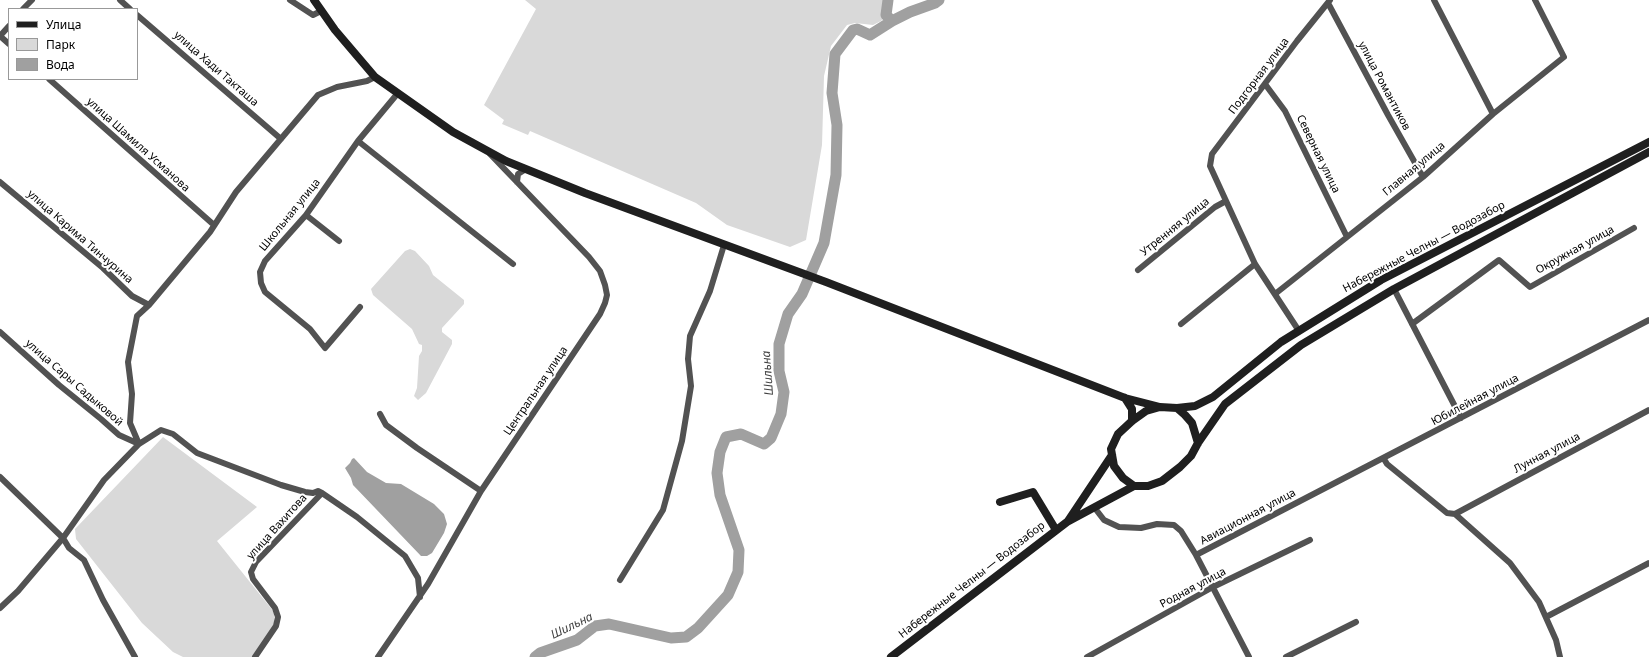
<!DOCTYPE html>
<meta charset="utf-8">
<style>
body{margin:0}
#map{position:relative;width:1649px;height:657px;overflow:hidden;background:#fff;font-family:"Noto Sans",sans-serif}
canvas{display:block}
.legend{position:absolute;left:8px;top:8px;width:130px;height:72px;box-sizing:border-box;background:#fff;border:1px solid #999;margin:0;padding:5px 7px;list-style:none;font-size:12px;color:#000}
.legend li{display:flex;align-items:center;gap:8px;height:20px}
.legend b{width:20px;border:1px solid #999}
</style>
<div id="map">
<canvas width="1649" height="657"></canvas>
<ul class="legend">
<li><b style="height:5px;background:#1f1f1f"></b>Улица</li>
<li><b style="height:11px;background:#d9d9d9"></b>Парк</li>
<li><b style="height:11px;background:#a0a0a0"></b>Вода</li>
</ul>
</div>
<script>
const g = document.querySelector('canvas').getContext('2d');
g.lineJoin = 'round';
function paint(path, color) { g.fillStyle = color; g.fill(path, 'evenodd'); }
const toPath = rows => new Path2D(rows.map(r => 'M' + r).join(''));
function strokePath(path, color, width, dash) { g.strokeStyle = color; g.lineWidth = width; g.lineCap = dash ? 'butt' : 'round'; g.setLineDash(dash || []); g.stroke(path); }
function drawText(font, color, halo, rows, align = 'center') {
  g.font = font + ' "Noto Sans",sans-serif'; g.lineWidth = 4; g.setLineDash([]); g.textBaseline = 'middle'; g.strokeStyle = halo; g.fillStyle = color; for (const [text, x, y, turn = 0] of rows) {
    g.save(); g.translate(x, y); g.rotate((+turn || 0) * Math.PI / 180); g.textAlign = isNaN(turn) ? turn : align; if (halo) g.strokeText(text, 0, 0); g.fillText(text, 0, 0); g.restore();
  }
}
paint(toPath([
 [525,0,890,0,890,6,888,13,881,21,873,25,855,23,847,25,831,46,824,76,822,145,806,240,790,247,727,225,696,203,530,131,528,135,502,124,504,120,484,105,536,9],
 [410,249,415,251,429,266,433,275,464,300,464,304,442,328,442,332,452,340,452,344,426,393,418,400,414,396,417,388,419,356,422,351,422,345,419,344,412,329,373,295,371,289,405,251],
 [163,437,257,507,217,541,274,612,274,625,252,657,183,657,173,652,142,623,76,539,75,529]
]), '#d9d9d9');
paint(toPath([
 [354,458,367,472,386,483,401,484,434,504,444,514,447,524,444,533,432,553,427,556,421,556,353,485,351,478,345,468,350,463,352,459]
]), '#a0a0a0');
strokePath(toPath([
 [888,0,886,15,892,21],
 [535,657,540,653,577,640,595,626,609,624,671,638,686,637,698,628,728,595,738,572,739,550,720,495,717,473,720,452,726,437,741,434,764,444,771,438,781,414,784,392,779,371,779,344,788,314,802,294,824,243,836,175,837,125,832,93,835,54,853,30,857,29,870,35,892,21,910,12,935,3,939,0]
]), '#a0a0a0', 11);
strokePath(toPath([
 [120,0,130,9],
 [290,0,313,15,321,11],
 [1434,0,1493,114],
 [1328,3,1388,115,1423,177],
 [23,9,32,0],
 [137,15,281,139],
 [0,36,9,26],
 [0,36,9,44],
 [49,79,214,225],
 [1265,84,1285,111,1347,237],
 [358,141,513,264],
 [0,182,103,268,132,296,149,305],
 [517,182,518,174,526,169],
 [306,215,339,241],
 [1138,270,1215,207,1226,201],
 [1394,289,1461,418],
 [1275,294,1423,177,1493,114,1564,57,1535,0],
 [360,307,325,348,310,329,265,292,261,283,260,272,265,261,306,215,358,141,398,93],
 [1181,324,1255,264],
 [1412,324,1499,260,1530,287,1634,228],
 [1299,331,1255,264,1210,166,1212,154,1297,41,1330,0],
 [0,332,59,385,101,419,119,435,139,444,161,430,173,434,197,453,281,485,305,492,313,493,318,491,322,493,357,517,405,556,418,578,420,597],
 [380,414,386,425,417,448,481,491],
 [1384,459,1387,464,1447,513,1455,514,1510,563,1539,602,1556,640,1560,657],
 [0,477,63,538,18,591,0,608],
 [1094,507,1104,520,1119,527,1141,528,1157,524,1174,525,1181,531,1196,555,1249,657],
 [1455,514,1649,410],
 [1196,555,1649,320],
 [620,580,663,510,682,441,691,386,688,359,690,336,710,291,724,245],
 [1546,617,1649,563],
 [135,657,103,600,84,560,69,548,63,538,104,480,139,444,130,423,132,394,128,362,137,316,149,305,210,232,236,192,318,95,337,87,367,81,375,77],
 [255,657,276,626,278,617,275,608,253,579,251,572,256,562,322,493],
 [378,657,428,584,481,491,600,314,605,303,607,295,605,285,600,271,589,257,490,154],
 [1087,657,1213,587,1310,540],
 [1286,657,1356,622]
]), '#525252', 6);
strokePath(toPath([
 [314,0,335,30,375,77,453,132,506,161,585,193,826,282,1125,398,1160,407],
 [1125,398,1132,409,1132,421],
 [1177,408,1195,406,1213,397,1281,342,1381,280,1649,142],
 [1198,443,1192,423,1185,415,1177,408,1160,407,1146,411,1132,421,1118,434,1111,449,1114,466,1123,478,1134,486,1148,486,1162,481,1180,467,1191,456,1198,443,1225,404,1301,345,1394,289,1649,152],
 [1000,502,1033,492,1056,530],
 [1068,521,1112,455],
 [891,657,1067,522,1134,486]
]), '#1f1f1f', 8);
drawText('11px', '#000', '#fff', [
 ["улица Хади Такташа",216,69,41],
 ["Подгорная улица",1259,76,-53],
 ["улица Романтиков",1384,86,62],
 ["улица Шамиля Усманова",138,145,42],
 ["Северная улица",1318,154,64],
 ["Главная улица",1414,169,-40],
 ["Школьная улица",290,215,-51],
 ["Утренняя улица",1175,227,-39],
 ["улица Карима Тинчурина",80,237,41],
 ["Набережные Челны — Водозабор",1424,247,-28],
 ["Окружная улица",1575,250,-29],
 ["улица Сары Садыковой",74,383,41],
 ["Центральная улица",536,391,-56],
 ["Юбилейная улица",1475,400,-28],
 ["Лунная улица",1547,453,-28],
 ["Авиационная улица",1248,517,-28],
 ["улица Вахитова",277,527,-48],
 ["Набережные Челны — Водозабор",972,580,-38],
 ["Родная улица",1193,588,-28]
]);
drawText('italic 12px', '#414141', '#fff', [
 ["Шильна",768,373,-94],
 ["Шильна",572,626,-26]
]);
</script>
